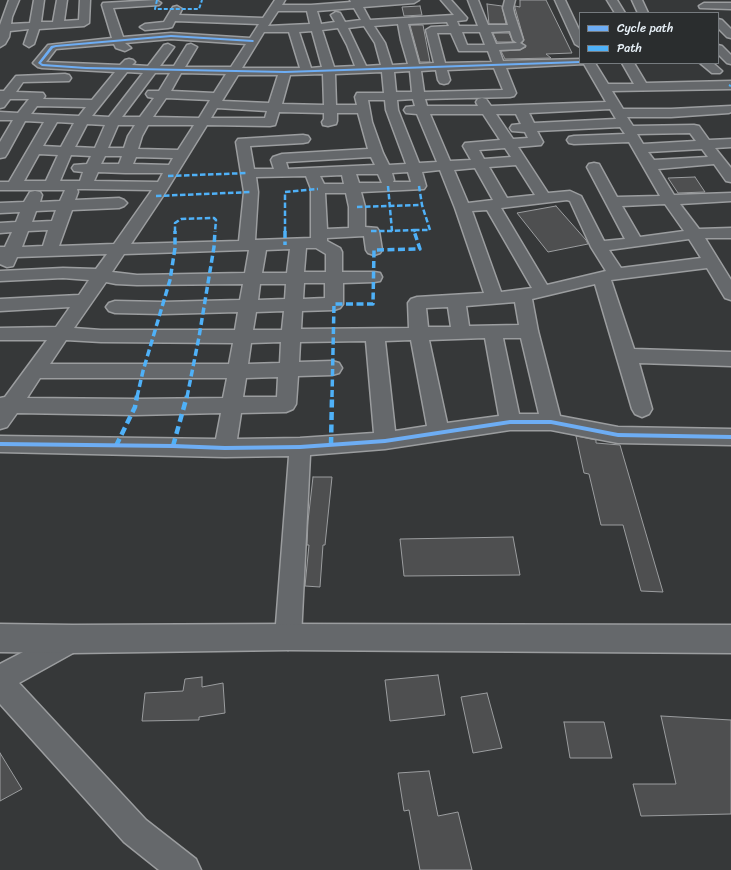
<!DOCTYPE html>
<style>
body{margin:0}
#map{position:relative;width:731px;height:870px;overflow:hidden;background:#363839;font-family:Sriracha,sans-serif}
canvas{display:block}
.legend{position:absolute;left:579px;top:12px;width:140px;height:52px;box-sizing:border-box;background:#2a2d2e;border:1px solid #767b7f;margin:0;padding:5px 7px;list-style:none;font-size:12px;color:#e8f1f8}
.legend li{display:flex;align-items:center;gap:8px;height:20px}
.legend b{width:20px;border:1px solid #767b7f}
</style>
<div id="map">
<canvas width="731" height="870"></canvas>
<ul class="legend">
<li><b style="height:5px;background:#6dadf4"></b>Cycle path</li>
<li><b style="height:5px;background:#4fb1f8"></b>Path</li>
</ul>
</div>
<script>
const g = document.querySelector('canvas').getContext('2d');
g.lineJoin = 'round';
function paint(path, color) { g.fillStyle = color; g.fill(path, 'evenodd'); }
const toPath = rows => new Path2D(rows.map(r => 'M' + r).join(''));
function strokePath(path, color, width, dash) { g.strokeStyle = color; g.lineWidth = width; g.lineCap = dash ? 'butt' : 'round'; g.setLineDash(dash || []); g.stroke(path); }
const building = toPath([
 [520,0,546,0,572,53,546,54,551,58,505,59,501,51,520,50,526,47,522,43,524,40,515,8,515,6,520,7,520,0],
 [487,4,502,6,506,24,489,24,487,4],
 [420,6,422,15,404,16,402,7,420,6],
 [410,25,423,25,430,62,420,62,410,25],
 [493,33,509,33,513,42,497,42,493,33],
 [695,177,705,192,678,193,668,178,695,177],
 [556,206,586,240,588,244,548,252,517,213,556,206],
 [576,436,596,440,596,443,620,445,663,592,641,591,623,525,601,525,589,474,584,473,576,436],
 [313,477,332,477,325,545,323,545,320,587,305,586,309,545,307,545,308,521,313,477],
 [513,537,520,575,404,576,400,539,513,537],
 [438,675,445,715,390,721,385,680,438,675],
 [202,677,202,687,223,683,225,713,199,717,199,720,142,721,145,693,183,691,185,679,202,677],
 [487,693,502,748,473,753,461,697,487,693],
 [661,716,731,720,731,814,641,816,633,784,676,784,661,716],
 [564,722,604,722,612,758,570,758,564,722],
 [0,753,22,789,0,801,0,753],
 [429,771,438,816,458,812,472,870,420,870,409,810,404,811,398,773,429,771]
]);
paint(building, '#4e4f50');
strokePath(building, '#9b9d9f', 1);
const minor = toPath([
 [9,0,19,0,12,17,11,24,30,23,34,0,44,0,41,22,53,22,57,0,67,0,64,21,79,20,80,0,90,0,89,23,84,26,39,29,34,44,29,47,24,44,29,29,10,31,9,37,5,44,0,47,0,25,9,0],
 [156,0,161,3,159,5,113,8,123,37,171,33,250,38,259,24,175,21,172,27,168,28,145,30,140,27,145,24,164,22,173,7,177,6,182,9,179,15,263,18,275,0,285,0,282,5,311,5,351,2,350,0,419,0,414,3,363,7,370,20,454,15,441,0,451,0,467,18,466,20,457,21,459,26,478,26,468,0,478,0,488,25,508,25,503,8,505,0,515,0,513,8,514,13,523,40,520,43,525,46,520,49,499,50,503,61,580,59,580,63,595,63,608,84,634,84,622,63,634,63,646,83,731,81,731,89,612,91,623,109,671,109,731,106,731,112,729,113,671,117,627,117,633,126,694,125,699,126,709,140,731,139,731,147,715,148,731,168,731,182,726,181,714,164,658,169,674,195,731,193,731,201,680,204,699,229,731,228,731,238,705,238,731,280,731,300,725,298,707,268,611,280,634,349,731,352,731,366,639,363,652,409,649,414,642,417,635,414,632,409,595,284,532,299,538,331,560,416,618,427,731,429,731,445,618,443,551,430,510,430,385,449,310,455,301,637,297,646,288,650,279,646,275,637,289,456,225,457,0,452,0,436,216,439,221,413,135,415,17,413,7,427,0,429,0,398,5,397,47,340,0,340,0,328,56,327,70,307,0,311,0,299,79,295,89,280,63,278,0,281,0,271,63,268,96,269,107,254,17,257,13,266,7,267,0,264,0,247,5,247,12,232,0,233,0,223,16,222,20,212,0,213,0,203,24,202,30,192,35,191,40,192,42,195,40,202,60,201,65,190,0,190,0,182,9,182,44,122,25,121,7,154,5,157,0,158,0,142,13,120,0,120,0,112,18,113,29,99,10,99,4,107,0,108,0,91,4,91,16,76,65,74,69,75,71,78,69,81,23,82,16,92,43,93,45,96,43,99,92,100,115,72,42,68,38,67,33,63,48,45,112,38,102,5,103,3,156,0],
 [354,8,361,20,345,22,340,13,336,12,331,15,335,22,321,24,317,11,354,8],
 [278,11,307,11,310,24,268,26,278,11],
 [447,22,449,26,431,27,426,30,434,63,419,64,408,24,447,22],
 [398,24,401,40,408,64,392,65,385,43,374,26,398,24],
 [364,26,375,43,381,65,366,66,348,28,364,26],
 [338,28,347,45,355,66,334,67,322,30,338,28],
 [312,31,322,67,311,68,299,32,312,31],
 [510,31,513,40,517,43,496,44,491,32,510,31],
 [264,32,289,32,300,68,242,68,264,32],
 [462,32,480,32,485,45,467,45,462,32],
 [437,33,451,33,459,51,488,51,492,62,445,63,437,33],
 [171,39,246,44,231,67,185,67,197,47,191,44,187,45,174,66,160,66,174,47,168,44,164,45,148,66,132,65,135,62,133,60,129,59,125,60,120,65,46,62,56,49,114,44,116,48,125,51,131,48,125,43,171,39],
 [584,64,606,102,491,106,486,99,482,98,478,99,476,102,478,106,427,106,425,99,510,97,514,96,516,93,506,68,584,64],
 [494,68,503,90,424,92,421,71,436,70,438,80,440,83,444,84,448,83,450,80,447,70,494,68],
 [410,71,412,92,396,92,394,72,410,71],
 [127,72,143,73,109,117,92,116,127,72],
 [382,72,384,93,357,93,355,97,357,105,336,105,335,74,382,72],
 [155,73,170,73,159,91,148,91,146,94,148,97,154,98,140,117,122,117,155,73],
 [181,73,226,74,214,93,171,91,181,73],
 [323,74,324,105,282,104,290,75,323,74],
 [238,75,278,75,269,103,222,101,238,75],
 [166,98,210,100,199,118,153,117,166,98],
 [413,99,415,106,406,107,404,110,406,113,417,114,437,162,419,163,398,110,397,100,413,99],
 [368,100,385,100,386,110,406,164,389,165,383,153,372,122,368,100],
 [37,106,86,107,79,116,31,114,37,106],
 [217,108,267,111,265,118,211,118,217,108],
 [610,109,616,119,534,123,529,113,610,109],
 [279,112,324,113,324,119,322,122,323,125,328,126,336,124,337,121,337,113,358,113,368,149,282,154,273,157,271,160,274,169,254,169,250,146,303,143,308,142,310,139,308,136,303,135,238,139,236,142,244,192,239,241,131,244,163,196,207,125,270,126,275,125,276,122,279,112],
 [430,114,483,114,500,140,465,143,463,146,471,160,450,161,430,114],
 [496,114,516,114,521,124,512,125,510,128,512,131,525,132,528,138,513,139,496,114],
 [57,122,74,123,61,147,43,146,57,122],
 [87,124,105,125,95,148,75,147,87,124],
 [118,125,135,125,128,136,124,148,108,148,118,125],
 [148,125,194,125,178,150,138,149,142,136,148,125],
 [620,127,625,134,574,136,569,137,567,140,569,143,574,144,629,142,660,196,617,197,599,164,594,163,589,164,587,167,625,239,604,241,581,196,570,191,548,193,518,147,541,145,543,142,537,131,620,127],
 [690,133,696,141,643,144,637,134,690,133],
 [505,148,511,157,484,159,479,150,505,148],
 [702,149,708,157,654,160,648,152,702,149],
 [39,154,58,155,46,181,24,181,39,154],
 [71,155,91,156,87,164,74,165,72,168,74,171,83,172,80,181,60,181,71,155],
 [105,156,122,156,119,164,101,164,105,156],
 [136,157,173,158,169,165,133,164,136,157],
 [371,157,375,165,288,169,286,162,371,157],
 [516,165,535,195,507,198,489,167,516,165],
 [475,168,493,200,468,203,454,170,475,168],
 [440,170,455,208,484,293,417,297,411,299,408,303,409,328,301,329,302,311,334,310,340,308,343,304,343,283,374,282,380,281,382,277,380,273,374,272,342,272,342,252,340,248,327,241,327,238,364,236,366,250,368,253,374,255,380,253,382,250,379,231,377,228,365,227,365,207,361,192,424,189,426,186,422,172,440,170],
 [98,172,125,173,163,173,158,182,94,181,98,172],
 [408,172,411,182,393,182,394,180,392,173,408,172],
 [356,174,378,174,382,183,359,183,356,174],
 [342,175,344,184,324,184,320,176,342,175],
 [306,176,311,189,311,238,255,240,258,192,256,177,306,176],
 [77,189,85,189,152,190,114,244,59,246,72,210,119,208,124,206,127,203,124,200,119,198,75,200,78,192,77,189],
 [325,193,346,193,349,207,349,228,327,229,325,193],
 [567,200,570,201,591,247,606,271,547,285,501,208,567,200],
 [665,204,684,231,640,237,622,206,665,204],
 [56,210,52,221,32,222,36,211,56,210],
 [487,210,532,288,501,292,472,211,487,210],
 [48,230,43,246,22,247,28,231,48,230],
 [689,239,701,258,621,268,609,250,689,239],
 [306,248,316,248,326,254,326,272,304,272,306,248],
 [290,249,287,273,262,273,266,250,290,249],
 [245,250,249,250,245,273,137,275,112,272,124,254,245,250],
 [106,282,116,284,137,285,243,284,240,300,163,302,115,301,109,303,106,307,109,311,115,313,163,314,238,312,235,330,101,330,74,328,106,282],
 [304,283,325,283,325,298,303,299,304,283],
 [260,284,286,284,285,299,258,300,260,284],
 [515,302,519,325,469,326,466,306,515,302],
 [448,307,451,327,428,327,426,308,448,307],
 [284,311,282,330,253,330,256,312,284,311],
 [485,338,499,416,447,423,429,340,485,338],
 [503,338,521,338,539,414,519,414,503,338],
 [66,340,101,342,233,343,229,364,50,364,66,340],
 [411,340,427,426,395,431,385,341,411,340],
 [366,341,374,433,300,438,237,439,241,413,286,412,293,409,296,404,298,376,332,375,339,373,342,368,339,363,332,361,299,362,300,342,366,341],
 [281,342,280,363,248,364,251,343,281,342],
 [278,377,277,397,243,397,246,378,278,377],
 [40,378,227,378,223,398,135,399,27,398,40,378],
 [555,0,565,0,580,32,580,47,575,44,555,0],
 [607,0,617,0,625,13,615,13,607,0],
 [632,0,642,0,648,13,638,13,632,0],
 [704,3,731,3,731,9,700,8,699,6,704,3],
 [718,19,722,20,731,29,731,38,727,37,718,28,718,19],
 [718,45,722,46,731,55,731,64,727,63,718,54,718,45],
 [700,63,713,63,722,71,720,73,712,73,700,63],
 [73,626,82,630,86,639,82,648,19,683,146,820,196,859,201,870,159,870,124,842,0,704,0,664,73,626]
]);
const major = toPath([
 [0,624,73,625,288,624,731,625,731,653,288,650,73,653,0,652,0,624]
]);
strokePath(minor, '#9b9d9f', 3);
strokePath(major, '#9b9d9f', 3);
paint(minor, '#65686b');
paint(major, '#65686b');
strokePath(toPath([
 [157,0,155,9,199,9,202,0],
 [729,85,731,86]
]), '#4fb1f8', 2, [4, 2]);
strokePath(toPath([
 [168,176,248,173],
 [388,186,392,231,414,230,415,232],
 [156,196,251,192],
 [357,207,422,205],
 [414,230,430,230,422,205,419,186],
 [371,231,392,231],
 [175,232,175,223,181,219,214,218,216,220,215,232],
 [285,232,285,192,318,189]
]), '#4fb1f8', 2.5, [5.5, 2.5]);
strokePath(toPath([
 [285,231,285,245],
 [137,397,143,371,170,280,175,248,175,231],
 [187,397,199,337,214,247,215,231],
 [332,397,334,304,373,304,374,250,420,249,414,231]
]), '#4fb1f8', 3.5, [7, 3.5]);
strokePath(toPath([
 [331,445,332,396],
 [116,446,135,407,137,396],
 [173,446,187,396]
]), '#4fb1f8', 4.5, [8, 4.5]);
paint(toPath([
 [171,35,253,40,254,41,253,42,171,37,56,47,53,48,41,63,43,64,86,67,285,71,580,61,580,63,285,73,86,69,42,66,38,63,51,46,56,45,171,35],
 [510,420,551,420,618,433,731,435,731,439,618,437,551,424,510,424,385,443,300,449,225,450,173,448,0,446,0,442,173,444,225,446,300,445,385,439,510,420]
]), '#6dadf4');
</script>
